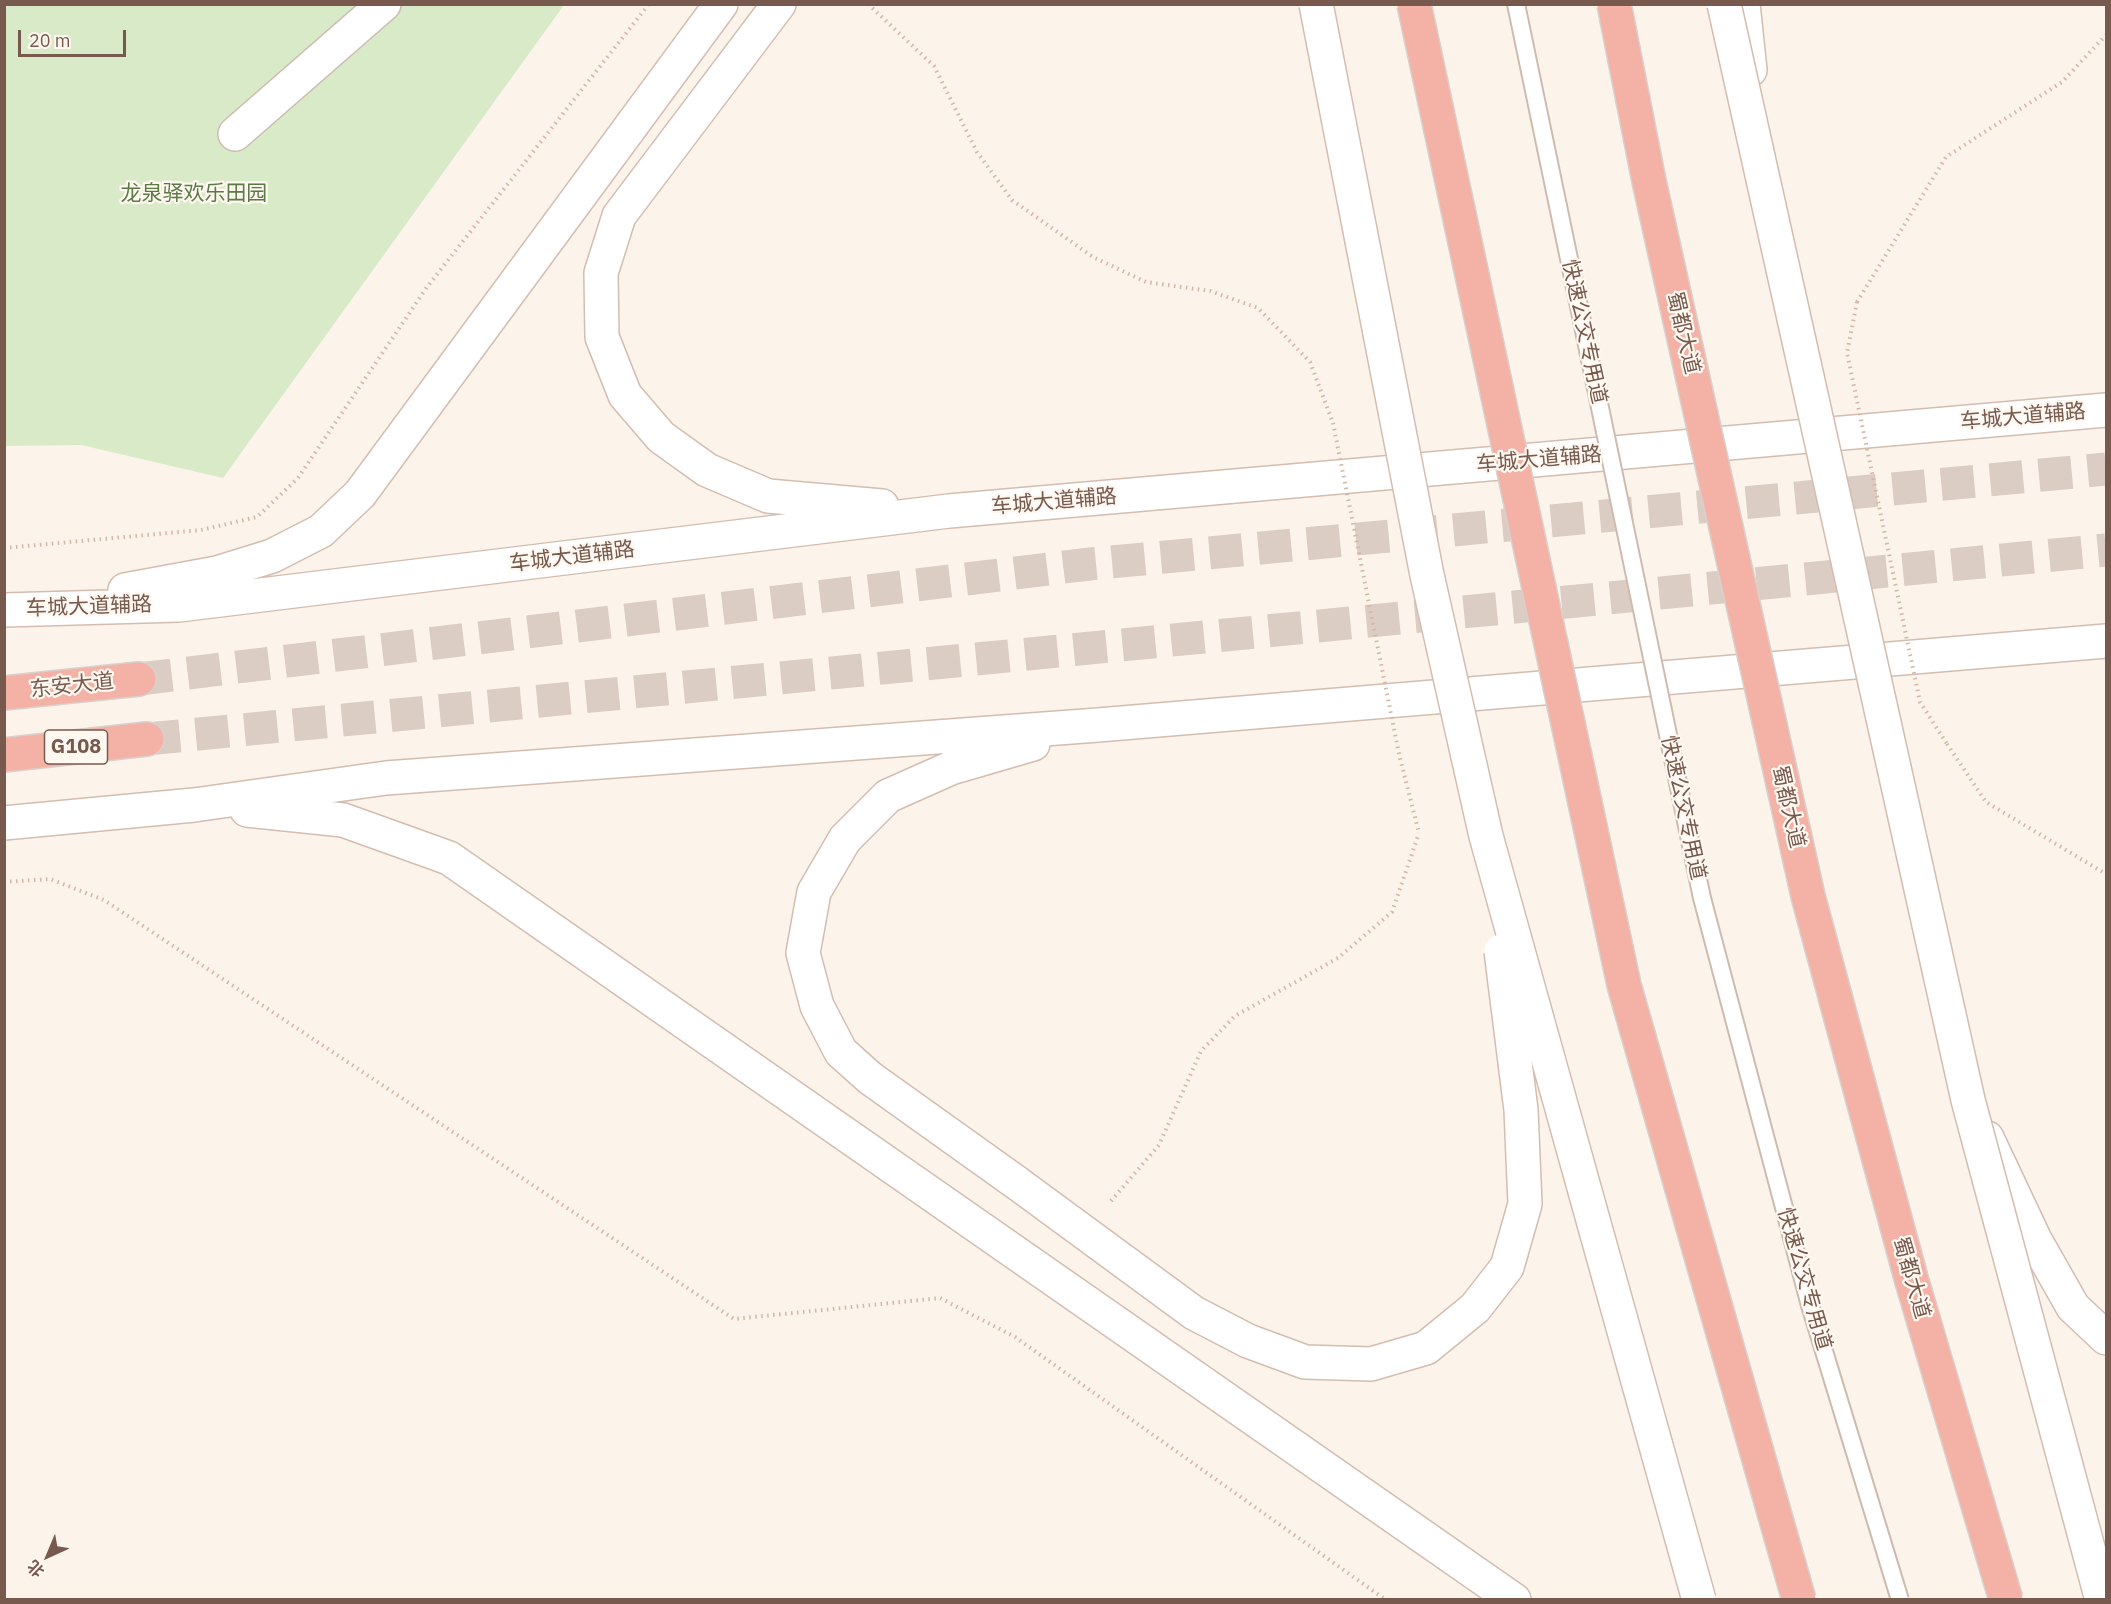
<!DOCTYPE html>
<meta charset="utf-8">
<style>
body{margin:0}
#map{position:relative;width:2111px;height:1604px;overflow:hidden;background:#fcf4eb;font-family:"IBM Plex Sans","Noto Sans SC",sans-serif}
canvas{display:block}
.frame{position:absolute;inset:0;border:6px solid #77594e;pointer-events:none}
.north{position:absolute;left:18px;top:1526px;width:60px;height:60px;-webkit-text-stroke:4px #fef8f1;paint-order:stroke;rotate:224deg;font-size:16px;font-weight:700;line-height:24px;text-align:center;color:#77594e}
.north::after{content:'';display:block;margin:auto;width:21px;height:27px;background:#77594e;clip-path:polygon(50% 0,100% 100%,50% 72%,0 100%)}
.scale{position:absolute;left:18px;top:30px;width:108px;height:27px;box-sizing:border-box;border:3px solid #77594e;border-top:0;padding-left:8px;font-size:18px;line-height:21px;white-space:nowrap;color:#77594e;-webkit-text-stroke:4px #fef8f1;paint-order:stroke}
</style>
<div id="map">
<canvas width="2111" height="1604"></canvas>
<div class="frame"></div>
<div class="north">北</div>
<div class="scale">20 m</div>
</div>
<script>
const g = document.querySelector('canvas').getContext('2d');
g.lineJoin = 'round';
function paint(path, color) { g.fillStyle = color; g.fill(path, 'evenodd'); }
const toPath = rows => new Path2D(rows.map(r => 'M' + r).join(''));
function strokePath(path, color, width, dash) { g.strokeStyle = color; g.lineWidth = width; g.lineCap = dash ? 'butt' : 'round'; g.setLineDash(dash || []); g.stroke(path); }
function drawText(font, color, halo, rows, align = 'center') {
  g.font = font + ' "IBM Plex Sans","Noto Sans SC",sans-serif'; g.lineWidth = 4.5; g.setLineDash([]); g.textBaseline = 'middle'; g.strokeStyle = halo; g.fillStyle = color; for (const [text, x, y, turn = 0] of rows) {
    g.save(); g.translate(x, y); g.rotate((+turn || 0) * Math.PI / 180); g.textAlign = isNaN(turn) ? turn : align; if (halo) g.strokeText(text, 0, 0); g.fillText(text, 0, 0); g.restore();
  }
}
paint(toPath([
 [4,5,564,5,223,478,81,445,5,446]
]), '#d9eac9');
strokePath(toPath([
 [139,679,1090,564,2106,469],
 [147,739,2106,550]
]), '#dbcdc4', 33, [33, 16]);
const street = toPath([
 [235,134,384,4]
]);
const secondary = toPath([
 [779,4,619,216,601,273,602,337,625,395,661,437,707,470,768,496,882,506],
 [1743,4,1750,70],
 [125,590,217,573,272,556,321,531,360,494,721,4],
 [4,610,179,605,949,511,2106,410],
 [247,810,343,820,449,858,1514,1600],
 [4,823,194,805,386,778,1098,725,2106,641],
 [1987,1138,2035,1240,2073,1307,2106,1338],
 [1017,1183,870,1078,841,1052,817,1006,803,953,814,892,845,839,888,796,951,768,1033,744]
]);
const highway = toPath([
 [4,693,139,679],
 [4,755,147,739]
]);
strokePath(street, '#cebbb0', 36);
strokePath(secondary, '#d4bdb0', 36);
strokePath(highway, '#d9d1cd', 36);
strokePath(toPath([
 [868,4,934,66,977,152,1012,200,1093,257,1146,282,1210,291,1258,308,1310,362,1333,423],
 [1857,302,1946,157,2062,82,2106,35],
 [4,548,201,530,257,517,298,478,427,287,649,4],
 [1947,744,1986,802,2106,874],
 [4,882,50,879,104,900,734,1319,940,1298,1015,1337,1386,1600],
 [1111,1201,1159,1145,1201,1051,1235,1016,1338,958,1392,912,1419,833]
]), '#d6b4a6', 4, [1.5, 4.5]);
strokePath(street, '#fff', 33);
strokePath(secondary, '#fff', 33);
strokePath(highway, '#f3b2a5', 33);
const laneBridge = toPath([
 [1516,4,1702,898,1809,1302,1900,1600]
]);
const secondaryBridge = toPath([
 [1316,4,1427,575,1486,836,1699,1600],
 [1724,4,1968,1100,2102,1600],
 [1017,1183,1194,1313,1248,1341,1305,1362,1371,1364,1426,1348,1475,1308,1507,1267,1525,1204,1521,1110,1501,951]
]);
const highwayBridge = toPath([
 [1414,4,1624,985,1799,1600],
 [1614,4,1649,181,1808,896,1911,1278,2006,1600]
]);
strokePath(laneBridge, '#cebbb0', 20, []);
strokePath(secondaryBridge, '#d4bdb0', 36, []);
strokePath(highwayBridge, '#d9d1cd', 36, []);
strokePath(toPath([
 [1857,302,1847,353,1920,702,1947,744],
 [1333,423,1399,754,1419,833]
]), '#d6b4a6', 4, [1.5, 4.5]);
strokePath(laneBridge, '#fff', 16);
strokePath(secondaryBridge, '#fff', 33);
strokePath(highwayBridge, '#f3b2a5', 33);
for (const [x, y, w] of [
 [76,747,63]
]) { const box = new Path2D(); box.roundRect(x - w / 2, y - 17, w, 34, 4.5); g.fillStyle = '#fef8f1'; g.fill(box); strokePath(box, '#77594e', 1.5); }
drawText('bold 20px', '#77594e', null, [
 ["G108",76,747]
]);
drawText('21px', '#5b7b46', '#fef8f1', [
 ["龙泉驿欢乐田园",194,194]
]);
drawText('21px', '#77594e', '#fef8f1', [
 ["快速公交专用道",1584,332,78],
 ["蜀都大道",1683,333,77],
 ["车城大道辅路",2023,417,-5],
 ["车城大道辅路",1539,460,-5],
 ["车城大道辅路",1054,502,-5],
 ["车城大道辅路",572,557,-7],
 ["车城大道辅路",89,607,-2],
 ["东安大道",72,686,-6],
 ["蜀都大道",1788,807,77],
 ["快速公交专用道",1683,808,78],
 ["蜀都大道",1911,1278,74],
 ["快速公交专用道",1804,1279,74]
]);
</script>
